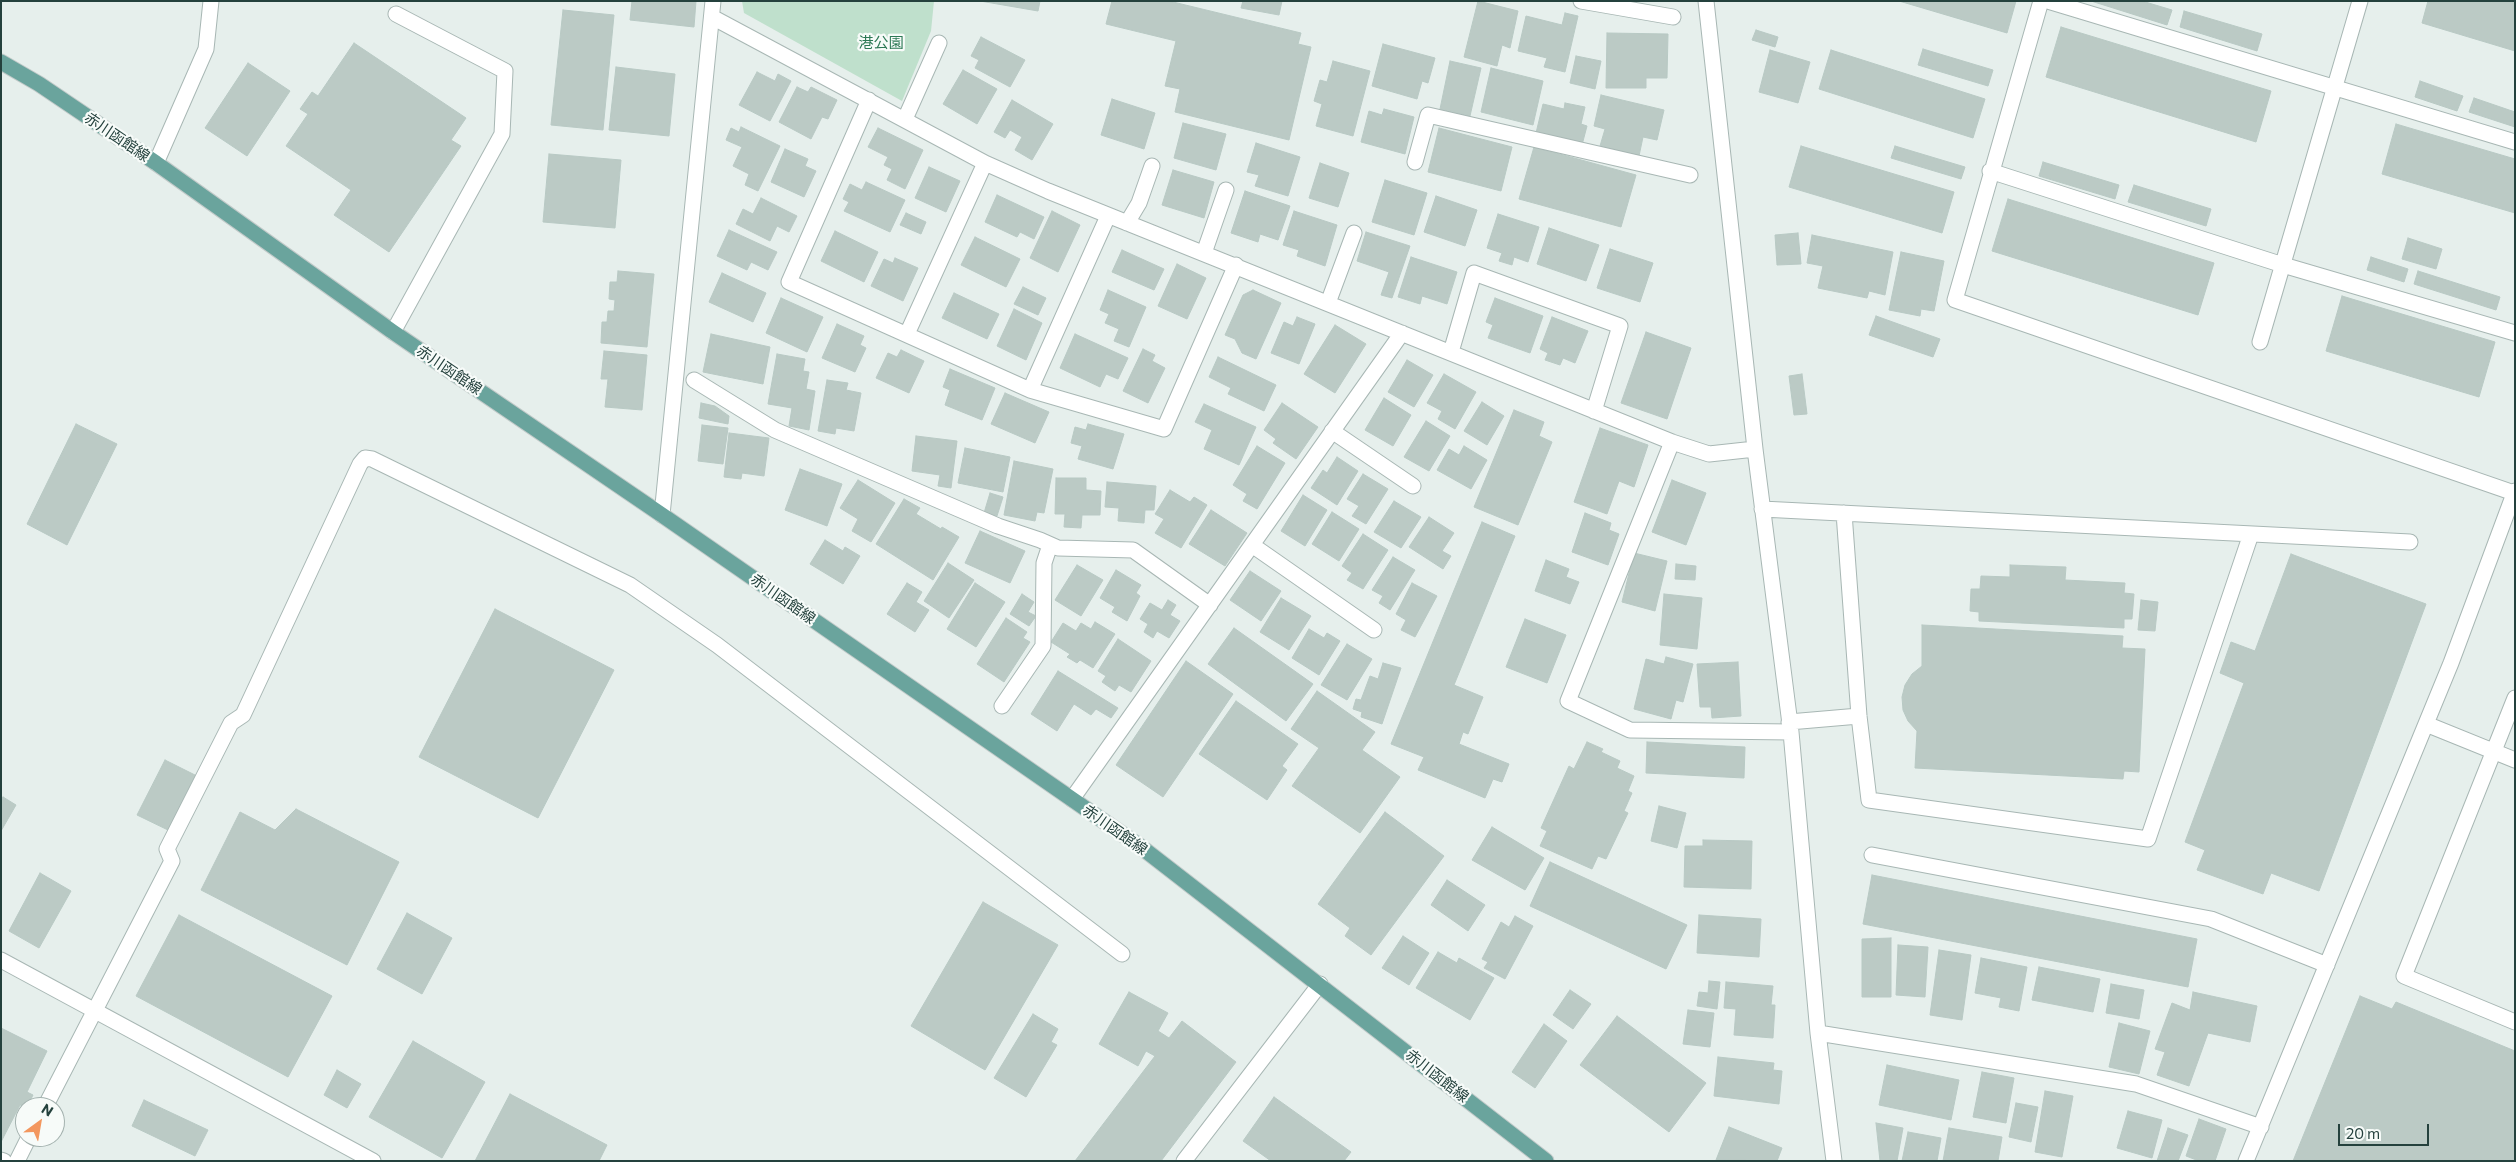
<!DOCTYPE html>
<meta charset="utf-8">
<style>
body{margin:0}
#map{position:relative;width:2516px;height:1162px;overflow:hidden;background:#e6efec;font-family:Commissioner,sans-serif}
canvas{display:block}
.frame{position:absolute;inset:0;border:2px solid #24413d;pointer-events:none}
.north{position:absolute;left:15px;top:1097px;width:50px;height:50px;box-sizing:border-box;background:#f7fbf9;border:1px solid #a3b1ae;border-radius:50%;rotate:32deg;font-size:14px;font-weight:700;line-height:20px;text-align:center;color:#24413d}
.north::after{content:'';display:block;margin:auto;width:18px;height:22px;background:#f3975f;clip-path:polygon(50% 0,100% 100%,50% 72%,0 100%)}
.scale{position:absolute;left:2338px;top:1124px;width:91px;height:22px;box-sizing:border-box;border:2px solid #24413d;border-top:0;padding-left:6px;font-size:15px;line-height:18px;white-space:nowrap;color:#24413d;-webkit-text-stroke:4px #f7fbf9;paint-order:stroke}
</style>
<div id="map">
<canvas width="2516" height="1162"></canvas>
<div class="frame"></div>
<div class="north">N</div>
<div class="scale">20 m</div>
</div>
<script>
const g = document.querySelector('canvas').getContext('2d');
g.lineJoin = 'round';
function paint(path, color) { g.fillStyle = color; g.fill(path, 'evenodd'); }
const toPath = rows => new Path2D(rows.map(r => 'M' + r).join(''));
function strokePath(path, color, width, dash) { g.strokeStyle = color; g.lineWidth = width; g.lineCap = dash ? 'butt' : 'round'; g.setLineDash(dash || []); g.stroke(path); }
function drawText(font, color, halo, rows, align = 'center') {
  g.font = font + ' Commissioner,"Noto Sans JP",sans-serif'; g.lineWidth = 4.5; g.setLineDash([]); g.textBaseline = 'middle'; g.strokeStyle = halo; g.fillStyle = color; for (const [text, x, y, turn = 0] of rows) {
    g.save(); g.translate(x, y); g.rotate((+turn || 0) * Math.PI / 180); g.textAlign = isNaN(turn) ? turn : align; if (halo) g.strokeText(text, 0, 0); g.fillText(text, 0, 0); g.restore();
  }
}
paint(toPath([
 [742,1,934,1,931,31,902,101,744,13]
]), '#bfe0cc');
const building = toPath([
 [632,1,696,1,694,27,630,20,632,1],
 [980,1,1040,1,1038,11,980,1],
 [1112,1,1169,1,1301,33,1298,44,1311,47,1289,140,1175,112,1180,89,1165,86,1176,41,1106,24,1112,1],
 [1243,1,1282,1,1279,15,1241,8,1243,1],
 [1478,1,1518,11,1510,48,1502,45,1497,66,1464,57,1478,1],
 [1899,1,2016,1,2007,33,1899,1],
 [2091,1,2142,1,2172,10,2167,25,2091,1],
 [2428,1,2515,1,2515,51,2422,23,2428,1],
 [563,10,614,15,603,130,551,125,563,10],
 [2184,11,2262,34,2257,51,2180,27,2184,11],
 [1565,13,1578,16,1565,72,1544,67,1547,58,1518,51,1526,16,1562,25,1565,13],
 [2061,27,2271,91,2256,142,2046,77,2061,27],
 [1756,30,1778,37,1775,47,1752,40,1756,30],
 [1607,33,1668,34,1667,78,1646,78,1646,88,1606,88,1607,33],
 [981,37,1025,60,1010,87,975,68,979,60,971,56,981,37],
 [354,43,466,118,451,140,461,146,389,252,334,215,351,190,286,146,308,114,300,109,312,92,318,96,354,43],
 [1383,44,1435,58,1428,83,1422,81,1417,99,1372,86,1383,44],
 [1923,49,1993,70,1988,86,1918,65,1923,49],
 [1770,50,1810,62,1798,103,1759,92,1770,50],
 [1831,50,1985,99,1973,138,1819,89,1831,50],
 [1576,56,1601,61,1595,89,1570,83,1576,56],
 [1333,61,1370,71,1353,136,1316,126,1322,104,1314,101,1320,80,1327,82,1333,61],
 [1450,61,1481,68,1470,116,1440,109,1450,61],
 [248,63,290,91,247,156,205,128,248,63],
 [616,67,675,74,669,136,609,130,616,67],
 [1491,68,1543,81,1533,125,1481,112,1491,68],
 [963,70,997,89,977,124,943,104,963,70],
 [757,72,775,81,778,74,791,81,770,121,739,105,757,72],
 [2420,81,2463,96,2457,111,2415,97,2420,81],
 [797,87,808,92,811,87,837,100,828,119,822,117,811,139,779,122,797,87],
 [1601,95,1664,110,1657,140,1643,137,1639,156,1600,146,1605,129,1594,126,1601,95],
 [2474,98,2515,112,2515,127,2469,112,2474,98],
 [1112,99,1155,113,1144,149,1101,135,1112,99],
 [1012,100,1053,124,1032,160,1015,150,1022,137,1010,130,1005,138,994,132,1012,100],
 [1565,103,1585,107,1581,124,1587,126,1582,145,1536,133,1543,104,1564,109,1565,103],
 [1384,109,1414,117,1405,154,1361,142,1369,111,1382,115,1384,109],
 [1183,123,1226,134,1216,170,1174,158,1183,123],
 [2396,124,2515,159,2515,213,2382,174,2396,124],
 [741,127,780,146,758,191,745,185,749,174,733,166,742,147,726,140,731,128,739,132,741,127],
 [878,128,923,150,905,189,887,180,892,169,884,165,888,157,868,147,878,128],
 [1439,128,1512,147,1501,191,1428,172,1439,128],
 [1256,143,1300,157,1288,196,1255,186,1259,175,1247,172,1256,143],
 [1801,146,1954,192,1942,233,1789,187,1801,146],
 [1895,146,1965,167,1961,179,1891,158,1895,146],
 [1534,147,1636,175,1621,227,1519,199,1534,147],
 [785,149,808,159,805,166,816,171,804,197,771,182,785,149],
 [549,154,621,160,615,228,543,222,549,154],
 [2043,162,2119,185,2115,199,2039,176,2043,162],
 [1320,163,1349,173,1338,207,1309,198,1320,163],
 [929,167,960,181,946,212,915,198,929,167],
 [1173,170,1214,182,1204,218,1162,205,1173,170],
 [1385,180,1427,193,1414,235,1372,222,1385,180],
 [866,182,905,200,890,232,844,211,849,202,843,199,850,184,862,190,866,182],
 [2134,185,2211,209,2206,226,2128,202,2134,185],
 [1245,191,1290,206,1278,240,1260,234,1258,242,1231,233,1245,191],
 [997,195,1044,217,1034,239,1020,232,1017,237,985,222,997,195],
 [1436,196,1477,210,1465,246,1424,232,1436,196],
 [761,198,797,216,789,232,777,226,770,241,736,224,743,209,753,214,761,198],
 [2008,199,2214,263,2198,315,1992,251,2008,199],
 [1052,211,1080,225,1058,272,1030,258,1052,211],
 [1294,211,1337,225,1325,266,1297,256,1299,250,1283,245,1294,211],
 [906,213,926,222,921,234,900,225,906,213],
 [1498,214,1539,227,1528,262,1514,257,1512,265,1499,261,1502,253,1487,248,1498,214],
 [1549,228,1599,245,1586,281,1537,264,1549,228],
 [729,230,777,252,768,270,751,262,747,270,717,256,729,230],
 [835,231,878,252,864,282,821,261,835,231],
 [1366,232,1410,246,1392,298,1381,295,1389,272,1357,261,1366,232],
 [1798,233,1801,264,1777,265,1775,235,1798,233],
 [1812,235,1893,252,1885,295,1869,291,1867,298,1818,288,1823,266,1807,263,1812,235],
 [975,237,1020,259,1006,287,961,265,975,237],
 [2408,238,2442,249,2436,269,2402,259,2408,238],
 [1610,249,1653,263,1640,302,1597,288,1610,249],
 [1122,250,1164,269,1154,290,1112,272,1122,250],
 [1901,252,1944,261,1934,311,1921,309,1920,316,1889,310,1901,252],
 [1411,257,1457,272,1447,304,1422,296,1420,304,1398,297,1411,257],
 [2371,257,2408,269,2404,282,2367,270,2371,257],
 [895,258,918,268,903,301,871,286,884,259,893,263,895,258],
 [1177,264,1206,278,1187,319,1158,306,1177,264],
 [618,271,654,274,647,347,601,343,602,322,607,322,608,311,614,311,615,300,609,299,610,282,617,282,618,271],
 [2418,271,2500,297,2496,310,2414,284,2418,271],
 [722,273,766,293,753,322,709,302,722,273],
 [1023,287,1046,298,1038,315,1014,304,1023,287],
 [1108,290,1146,307,1129,347,1114,341,1119,329,1105,323,1109,314,1100,310,1108,290],
 [1253,290,1281,303,1256,359,1242,353,1235,339,1225,335,1243,295,1253,290],
 [954,293,999,314,987,339,942,318,954,293],
 [2342,296,2495,342,2479,397,2326,351,2342,296],
 [781,298,823,317,807,352,766,333,781,298],
 [1495,298,1543,316,1530,353,1488,338,1493,325,1486,322,1495,298],
 [1014,309,1042,323,1026,360,997,346,1014,309],
 [1876,316,1940,339,1933,357,1869,335,1876,316],
 [1297,317,1315,324,1299,364,1271,353,1284,322,1293,326,1297,317],
 [1552,317,1588,331,1575,363,1563,358,1560,365,1545,360,1548,353,1540,349,1552,317],
 [837,324,864,336,860,345,866,348,855,372,822,358,837,324],
 [1335,325,1366,344,1335,393,1304,374,1335,325],
 [1646,332,1691,348,1667,419,1621,403,1646,332],
 [711,334,770,347,763,384,703,372,711,334],
 [1075,334,1128,358,1118,379,1106,374,1100,387,1060,368,1075,334],
 [1143,349,1155,355,1152,361,1165,368,1148,403,1123,391,1143,349],
 [901,350,924,361,909,393,876,378,888,353,897,357,901,350],
 [604,351,647,355,642,410,605,407,608,379,601,379,604,351],
 [777,354,805,359,803,371,809,372,806,389,815,391,809,430,789,426,792,408,768,404,777,354],
 [1218,357,1276,385,1264,411,1228,394,1231,388,1209,377,1218,357],
 [1407,360,1433,375,1414,407,1388,392,1407,360],
 [950,369,995,388,982,420,945,405,950,390,943,387,950,369],
 [1444,374,1476,392,1455,429,1438,419,1442,411,1427,403,1444,374],
 [1802,374,1807,414,1794,415,1789,376,1802,374],
 [827,380,848,383,846,390,861,393,854,431,836,428,835,434,818,431,827,380],
 [1005,393,1049,412,1035,443,991,424,1005,393],
 [1384,398,1411,415,1393,446,1365,430,1384,398],
 [1482,402,1504,416,1487,445,1464,431,1482,402],
 [701,403,715,406,729,416,728,424,699,418,701,403],
 [1282,403,1318,427,1296,459,1273,443,1276,439,1264,430,1282,403],
 [1204,404,1256,427,1239,465,1204,449,1212,430,1195,422,1204,404],
 [1514,410,1544,422,1539,436,1552,442,1518,525,1474,507,1514,410],
 [1426,421,1450,436,1429,471,1404,457,1426,421],
 [76,424,117,444,67,545,27,524,76,424],
 [1088,424,1124,434,1113,469,1078,459,1082,446,1071,443,1075,427,1086,430,1088,424],
 [702,425,728,428,723,464,698,461,702,425],
 [1600,428,1648,445,1634,487,1619,481,1607,514,1574,502,1600,428],
 [729,433,769,438,764,476,742,473,741,479,724,477,729,433],
 [916,436,957,441,951,488,938,486,940,475,912,471,916,436],
 [1257,446,1285,463,1257,509,1243,501,1247,494,1233,485,1257,446],
 [1464,446,1487,460,1471,489,1437,470,1449,449,1459,455,1464,446],
 [965,448,1010,457,1003,492,958,483,965,448],
 [1337,457,1358,471,1337,505,1311,488,1323,470,1327,473,1337,457],
 [1014,461,1053,469,1044,513,1037,512,1035,521,1004,515,1014,461],
 [800,469,842,484,827,526,785,510,800,469],
 [1363,474,1388,489,1366,524,1352,516,1359,506,1347,499,1363,474],
 [1056,478,1086,478,1086,490,1101,491,1100,515,1082,515,1081,528,1064,527,1065,514,1055,514,1056,478],
 [858,480,895,503,871,542,852,531,858,519,840,508,858,480],
 [1672,480,1706,493,1686,545,1652,532,1672,480],
 [1107,482,1156,486,1154,510,1145,510,1144,523,1118,521,1119,508,1105,507,1107,482],
 [1170,490,1190,502,1194,497,1207,505,1181,548,1155,533,1164,519,1155,514,1170,490],
 [990,493,1003,497,997,516,984,513,990,493],
 [1303,495,1327,510,1305,546,1281,531,1303,495],
 [904,499,920,508,916,514,941,529,942,527,959,537,933,580,876,544,904,499],
 [1394,501,1421,517,1401,548,1374,532,1394,501],
 [1211,510,1247,533,1225,566,1189,544,1211,510],
 [1332,512,1359,529,1339,561,1312,544,1332,512],
 [1585,513,1611,523,1609,530,1619,534,1608,565,1572,552,1585,513],
 [1429,517,1454,533,1442,551,1451,556,1443,569,1409,547,1429,517],
 [1482,522,1515,536,1454,685,1483,697,1468,734,1463,732,1459,744,1509,764,1502,782,1493,779,1485,798,1418,770,1424,757,1391,744,1482,522],
 [980,531,1025,551,1010,583,965,563,980,531],
 [1363,534,1388,550,1363,589,1347,580,1352,573,1342,566,1363,534],
 [825,540,843,551,845,547,860,556,843,584,810,564,825,540],
 [1634,553,1667,561,1655,611,1622,602,1634,553],
 [2291,554,2426,604,2319,891,2271,873,2263,894,2197,870,2205,850,2185,842,2244,683,2220,673,2231,642,2255,651,2291,554],
 [1393,557,1415,570,1390,610,1379,603,1383,596,1372,590,1393,557],
 [1546,560,1569,569,1566,577,1579,582,1570,604,1535,591,1546,560],
 [948,563,974,580,949,618,924,601,948,563],
 [1676,564,1696,566,1695,580,1675,579,1676,564],
 [1077,565,1103,580,1081,616,1055,600,1077,565],
 [2010,565,2066,567,2065,580,2125,583,2124,593,2134,594,2132,619,2124,619,2124,628,1979,621,1979,612,1970,611,1971,589,1980,589,1981,576,2010,577,2010,565],
 [1116,570,1141,585,1136,593,1140,596,1127,621,1112,612,1115,607,1100,598,1116,570],
 [1250,571,1281,591,1261,621,1230,600,1250,571],
 [907,583,922,592,916,602,929,610,915,632,887,614,907,583],
 [975,583,1005,602,976,647,947,629,975,583],
 [1412,583,1437,596,1415,637,1401,630,1406,620,1396,614,1412,583],
 [1022,594,1034,602,1028,612,1036,616,1029,626,1010,614,1022,594],
 [1664,594,1702,598,1697,649,1660,645,1664,594],
 [1281,598,1311,616,1289,650,1260,632,1281,598],
 [1168,600,1176,605,1170,615,1180,621,1169,638,1157,631,1153,638,1144,632,1148,624,1140,619,1150,603,1162,610,1168,600],
 [2141,600,2158,602,2155,631,2138,630,2141,600],
 [495,609,614,670,538,818,419,757,495,609],
 [1006,618,1027,632,1023,638,1030,642,1004,682,977,664,1006,618],
 [1525,619,1566,635,1547,683,1506,667,1525,619],
 [1095,622,1115,634,1093,668,1080,660,1077,663,1067,657,1070,654,1051,642,1063,623,1076,631,1081,623,1091,629,1095,622],
 [1922,625,2123,636,2122,648,2145,649,2139,772,2124,771,2123,779,1915,768,1917,731,1908,721,1903,710,1902,697,1905,685,1912,674,1922,666,1922,625],
 [1234,628,1313,684,1286,721,1208,664,1234,628],
 [1309,629,1324,638,1327,633,1340,641,1319,675,1292,658,1309,629],
 [1118,639,1151,661,1131,692,1119,685,1115,691,1102,682,1106,676,1098,671,1118,639],
 [1347,644,1372,659,1347,700,1321,685,1347,644],
 [1666,657,1693,664,1683,702,1676,700,1671,719,1634,709,1646,659,1664,664,1666,657],
 [1186,661,1233,694,1163,797,1116,765,1186,661],
 [1738,662,1741,716,1712,718,1711,707,1700,707,1697,664,1738,662],
 [1383,663,1401,668,1382,724,1361,717,1362,712,1353,709,1356,699,1361,700,1370,676,1378,679,1383,663],
 [1058,671,1118,708,1111,718,1096,709,1091,715,1074,704,1057,731,1031,714,1058,671],
 [1317,691,1375,732,1362,750,1400,777,1360,833,1292,786,1319,748,1291,729,1317,691],
 [1236,701,1298,744,1282,766,1287,770,1267,800,1199,754,1236,701],
 [1587,742,1603,749,1601,752,1620,761,1617,768,1634,776,1628,791,1632,793,1624,811,1628,813,1606,859,1598,856,1592,869,1540,846,1547,831,1541,828,1569,766,1574,769,1587,742],
 [1647,742,1745,747,1744,778,1646,773,1647,742],
 [165,760,197,776,170,831,137,815,165,760],
 [3,797,16,805,1,831,1,800,3,797],
 [1659,806,1686,813,1677,848,1651,841,1659,806],
 [296,809,399,862,347,965,201,890,240,812,275,830,296,809],
 [1385,812,1444,856,1371,955,1345,936,1350,928,1318,904,1385,812],
 [1492,827,1544,858,1525,890,1472,860,1492,827],
 [1703,840,1752,841,1751,889,1684,887,1685,846,1703,846,1703,840],
 [1550,862,1687,925,1666,969,1530,906,1550,862],
 [40,873,71,891,39,948,9,931,40,873],
 [1872,875,2197,939,2188,987,1863,924,1872,875],
 [1447,880,1485,905,1468,931,1431,905,1447,880],
 [983,902,1058,945,985,1070,911,1026,983,902],
 [407,913,452,938,422,994,377,969,407,913],
 [179,915,332,996,288,1077,136,996,179,915],
 [1699,915,1761,919,1759,957,1697,953,1699,915],
 [1515,916,1533,926,1505,979,1484,968,1488,962,1482,959,1501,922,1509,927,1515,916],
 [1403,936,1429,953,1409,985,1382,968,1403,936],
 [1891,938,1891,997,1862,997,1862,939,1891,938],
 [1898,945,1928,947,1925,997,1896,995,1898,945],
 [1939,950,1971,955,1962,1020,1930,1015,1939,950],
 [1438,952,1457,963,1459,958,1494,978,1470,1020,1416,988,1438,952],
 [1981,958,2027,967,2019,1011,1999,1007,2001,998,1975,993,1981,958],
 [2039,967,2100,979,2093,1012,2032,1000,2039,967],
 [1709,981,1720,982,1717,1009,1697,1006,1699,992,1708,993,1709,981],
 [1726,982,1773,986,1771,1005,1775,1005,1773,1038,1734,1035,1736,1009,1724,1008,1726,982],
 [2111,984,2144,990,2139,1019,2106,1013,2111,984],
 [1570,990,1591,1004,1573,1029,1553,1015,1570,990],
 [1129,992,1168,1013,1158,1031,1169,1038,1182,1021,1236,1062,1161,1161,1075,1161,1155,1056,1146,1051,1138,1066,1099,1044,1129,992],
 [2193,992,2257,1006,2250,1042,2208,1033,2189,1086,2157,1075,2165,1052,2155,1049,2172,1003,2190,1010,2193,992],
 [2360,996,2392,1009,2396,1002,2515,1051,2515,1161,2293,1161,2360,996],
 [1688,1010,1714,1013,1710,1047,1683,1044,1688,1010],
 [1033,1014,1058,1029,1051,1042,1057,1045,1026,1097,994,1078,1033,1014],
 [1617,1016,1706,1083,1669,1132,1580,1065,1617,1016],
 [2119,1023,2150,1031,2139,1074,2109,1067,2119,1023],
 [1544,1024,1567,1041,1535,1088,1512,1072,1544,1024],
 [1,1028,47,1051,27,1092,33,1095,27,1107,20,1105,1,1142,1,1028],
 [413,1041,485,1082,442,1158,369,1117,413,1041],
 [1718,1057,1774,1063,1773,1070,1782,1071,1779,1104,1714,1096,1718,1057],
 [1887,1065,1959,1080,1951,1120,1879,1105,1887,1065],
 [337,1070,361,1084,347,1108,324,1095,337,1070],
 [1982,1072,2014,1078,2006,1123,1973,1117,1982,1072],
 [2045,1091,2073,1096,2062,1157,2035,1152,2045,1091],
 [510,1094,607,1145,599,1161,475,1161,510,1094],
 [1274,1097,1351,1152,1344,1161,1271,1161,1243,1141,1274,1097],
 [144,1100,208,1130,195,1156,132,1126,144,1100],
 [2016,1103,2038,1107,2031,1142,2009,1137,2016,1103],
 [2128,1111,2162,1120,2152,1158,2117,1148,2128,1111],
 [2199,1119,2226,1129,2215,1161,2199,1161,2186,1156,2199,1119],
 [1876,1123,1903,1128,1897,1161,1880,1161,1876,1123],
 [1729,1127,1782,1148,1777,1161,1716,1160,1729,1127],
 [1949,1128,2002,1137,1998,1161,1943,1161,1949,1128],
 [2168,1128,2188,1135,2178,1161,2157,1161,2168,1128],
 [1908,1132,1941,1138,1937,1161,1902,1161,1908,1132]
]);
paint(building, '#bbcac5');
strokePath(building, '#b8c9c4', 1);
const minor = toPath([
 [1581,1,1673,17],
 [1706,1,1755,449,1791,732,1818,1033,1834,1161],
 [2041,1,1955,300,2514,493],
 [2048,1,2515,142],
 [712,17,985,163,1048,191,1672,442,1709,454,1755,449],
 [869,100,789,282,1030,390,1164,429,1236,265],
 [905,119,939,43],
 [1415,162,1428,115,1690,175],
 [156,163,206,49,211,1],
 [1990,171,2283,265,2515,333],
 [1127,223,1139,203,1152,166],
 [1204,253,1226,190],
 [1328,303,1354,233],
 [393,332,502,134,505,71,396,14],
 [907,334,985,163],
 [2260,342,2360,1],
 [1451,352,1474,273,1620,326,1594,411],
 [694,380,775,430,998,526,1040,540,1058,548,1133,550,1210,605],
 [1030,390,1108,216],
 [1332,431,1413,486],
 [1672,442,1568,701,1630,730,1791,732],
 [1762,509,2410,542],
 [1844,513,1859,716,1869,800,2148,839,2251,534],
 [662,515,713,1],
 [1252,545,1374,630],
 [2515,698,2404,976,2515,1022],
 [1002,706,1043,646,1044,563,1050,545],
 [1789,722,1859,716],
 [2426,724,2515,760],
 [1072,799,1402,333],
 [1872,855,2211,919,2327,965],
 [1,960,373,1161],
 [1818,1033,2136,1084,2261,1127],
 [45,1107,172,861,167,849,231,723,243,715,360,464,365,458,372,459,630,585,717,645,1122,954],
 [1,1160,4,1161],
 [17,1161,29,1137],
 [1184,1161,1320,984],
 [2246,1161,2451,663,2515,491]
]);
const major = toPath([
 [1,62,39,84,156,163,393,332,662,515,1141,847,1546,1161]
]);
strokePath(minor, '#a8b7b4', 17);
strokePath(major, '#c2cac9', 17);
strokePath(minor, '#fff', 15);
strokePath(major, '#6aa49d', 15);
drawText('15px', '#2d7955', '#f7fbf9', [
 ["港公園",881,43]
]);
drawText('15px', '#24413d', '#f7fbf9', [
 ["赤川函館線",117,137,34],
 ["赤川函館線",449,370,34],
 ["赤川函館線",783,599,35],
 ["赤川函館線",1115,830,35],
 ["赤川函館線",1437,1076,38]
]);
</script>
